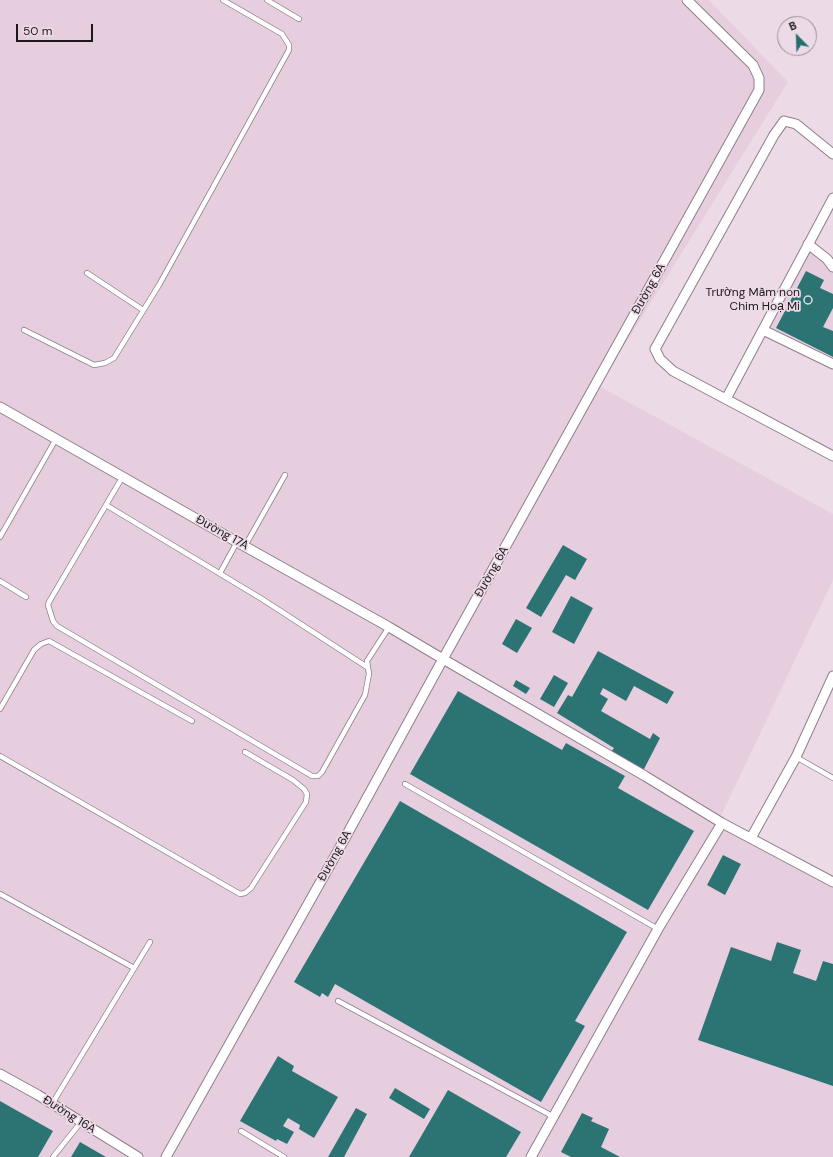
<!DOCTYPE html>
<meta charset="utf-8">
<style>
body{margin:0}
#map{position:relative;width:833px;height:1157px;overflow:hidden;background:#ecdbe7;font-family:"DM Sans",sans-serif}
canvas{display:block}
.north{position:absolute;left:777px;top:16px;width:40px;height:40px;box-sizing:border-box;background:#ecdbe7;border:1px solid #998d95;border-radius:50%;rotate:337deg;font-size:11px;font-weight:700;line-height:16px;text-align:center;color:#1d171b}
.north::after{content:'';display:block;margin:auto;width:14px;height:18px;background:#246f70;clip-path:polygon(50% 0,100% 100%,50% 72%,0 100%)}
.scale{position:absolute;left:16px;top:24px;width:77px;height:18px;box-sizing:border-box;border:2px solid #1d171b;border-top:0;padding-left:5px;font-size:12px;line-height:14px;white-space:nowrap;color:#1d171b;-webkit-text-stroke:3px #ecdbe7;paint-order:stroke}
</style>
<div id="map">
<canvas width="833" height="1157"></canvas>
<div class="north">B</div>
<div class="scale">50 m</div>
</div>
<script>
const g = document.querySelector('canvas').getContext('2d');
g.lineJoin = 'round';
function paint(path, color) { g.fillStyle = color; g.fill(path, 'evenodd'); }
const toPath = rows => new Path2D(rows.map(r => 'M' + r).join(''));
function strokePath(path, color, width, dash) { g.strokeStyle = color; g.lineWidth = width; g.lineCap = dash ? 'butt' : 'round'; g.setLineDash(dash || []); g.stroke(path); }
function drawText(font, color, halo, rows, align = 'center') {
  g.font = font + ' "DM Sans",sans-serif'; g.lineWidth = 3.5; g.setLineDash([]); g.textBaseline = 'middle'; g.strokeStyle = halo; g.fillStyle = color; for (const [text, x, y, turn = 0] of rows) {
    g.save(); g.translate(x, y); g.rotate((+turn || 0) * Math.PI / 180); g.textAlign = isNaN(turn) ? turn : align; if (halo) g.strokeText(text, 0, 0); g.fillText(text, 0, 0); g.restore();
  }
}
paint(toPath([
 [0,0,709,0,788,82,599,386,833,514,833,580,720,818,527,1157,168,1157,163,1154,161,1157,0,1157],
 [810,249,825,262,833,272,833,360,768,328],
 [723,827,833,887,833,1157,536,1157,661,931]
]), '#e6cedf');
paint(toPath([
 [806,271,824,280,820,288,833,294,833,308,823,327,833,331,833,357,776,328],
 [563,545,587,559,575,580,566,575,541,617,526,608],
 [571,596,593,608,574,644,552,632],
 [516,619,532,628,517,653,502,644],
 [598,651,674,692,667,704,634,686,626,701,603,688,600,694,608,699,601,711,650,739,653,733,660,738,643,771,611,752,614,748,557,713,568,695,572,697],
 [554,675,568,683,554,707,540,699],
 [516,680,530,688,526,694,513,686],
 [458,691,562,750,566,743,625,776,618,788,694,831,648,910,410,774],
 [400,801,627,932,575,1021,585,1026,541,1102,335,984,328,997,322,993,320,997,294,982],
 [723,855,741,864,725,895,707,885],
 [777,942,801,950,793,973,816,981,823,961,833,964,833,1086,698,1040,731,947,771,961],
 [278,1056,294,1066,292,1071,338,1097,314,1138,299,1129,300,1125,288,1118,283,1126,294,1132,287,1144,277,1139,276,1141,240,1121],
 [395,1088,430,1109,424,1119,389,1098],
 [448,1090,521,1132,506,1157,409,1157],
 [0,1101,53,1131,38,1157,0,1157],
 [356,1108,367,1114,344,1157,328,1157],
 [582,1113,593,1118,591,1121,609,1129,601,1147,620,1157,571,1157,561,1152],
 [80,1142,106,1157,71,1157]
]), '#2c7474');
const service = toPath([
 [267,0,299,19],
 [87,273,143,310],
 [24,330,94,365,105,363,114,358,159,285,289,50,289,45,282,34,223,0],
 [123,476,49,602,48,605,53,621,57,626,312,776,318,776,322,772,365,695,369,674,367,661,389,627],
 [106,505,262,599,367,667],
 [0,537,56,439],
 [245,546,285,475],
 [220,573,237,542],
 [0,581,26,597],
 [0,709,34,650,41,644,49,641,192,721],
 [0,756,240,894,245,893,251,888,306,802,307,794,304,789,293,780,245,752],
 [796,757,833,778],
 [405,784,658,929],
 [0,894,134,968],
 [338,1001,554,1117],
 [52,1104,150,942],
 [241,1131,284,1157],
 [53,1157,81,1122]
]);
const minor = toPath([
 [833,154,796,124,784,121,774,135,655,349,660,359,673,371,833,456],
 [808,244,827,259,833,267],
 [763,330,833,364],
 [726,399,833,198],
 [0,407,237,542,389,627,443,659,645,776,722,823,833,882],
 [751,838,796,757,833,676],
 [0,1074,38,1095,138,1157],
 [166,1157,339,849,443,659,759,90,759,78,753,65,687,0],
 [531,1157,658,929,722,823]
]);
strokePath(service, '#8e7f8a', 6);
strokePath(minor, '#8e7f8a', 11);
strokePath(service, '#fff', 4.5);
strokePath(minor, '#fff', 9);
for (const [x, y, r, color] of [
 [808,300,4,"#246f70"]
]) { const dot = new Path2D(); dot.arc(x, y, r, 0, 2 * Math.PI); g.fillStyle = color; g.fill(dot); strokePath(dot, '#ecdbe7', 1.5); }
drawText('12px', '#1d171b', '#ecdbe7', [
 ["Đường 6A",649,289,-61],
 ["Đường 17A",222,533,29],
 ["Đường 6A",492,572,-61],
 ["Đường 6A",335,856,-61],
 ["Đường 16A",69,1115,32]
]);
drawText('12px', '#1d171b', '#ecdbe7', [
 ["Trường Mầm non",800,293],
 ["Chim Hoạ Mi",800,307]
], 'right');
</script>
